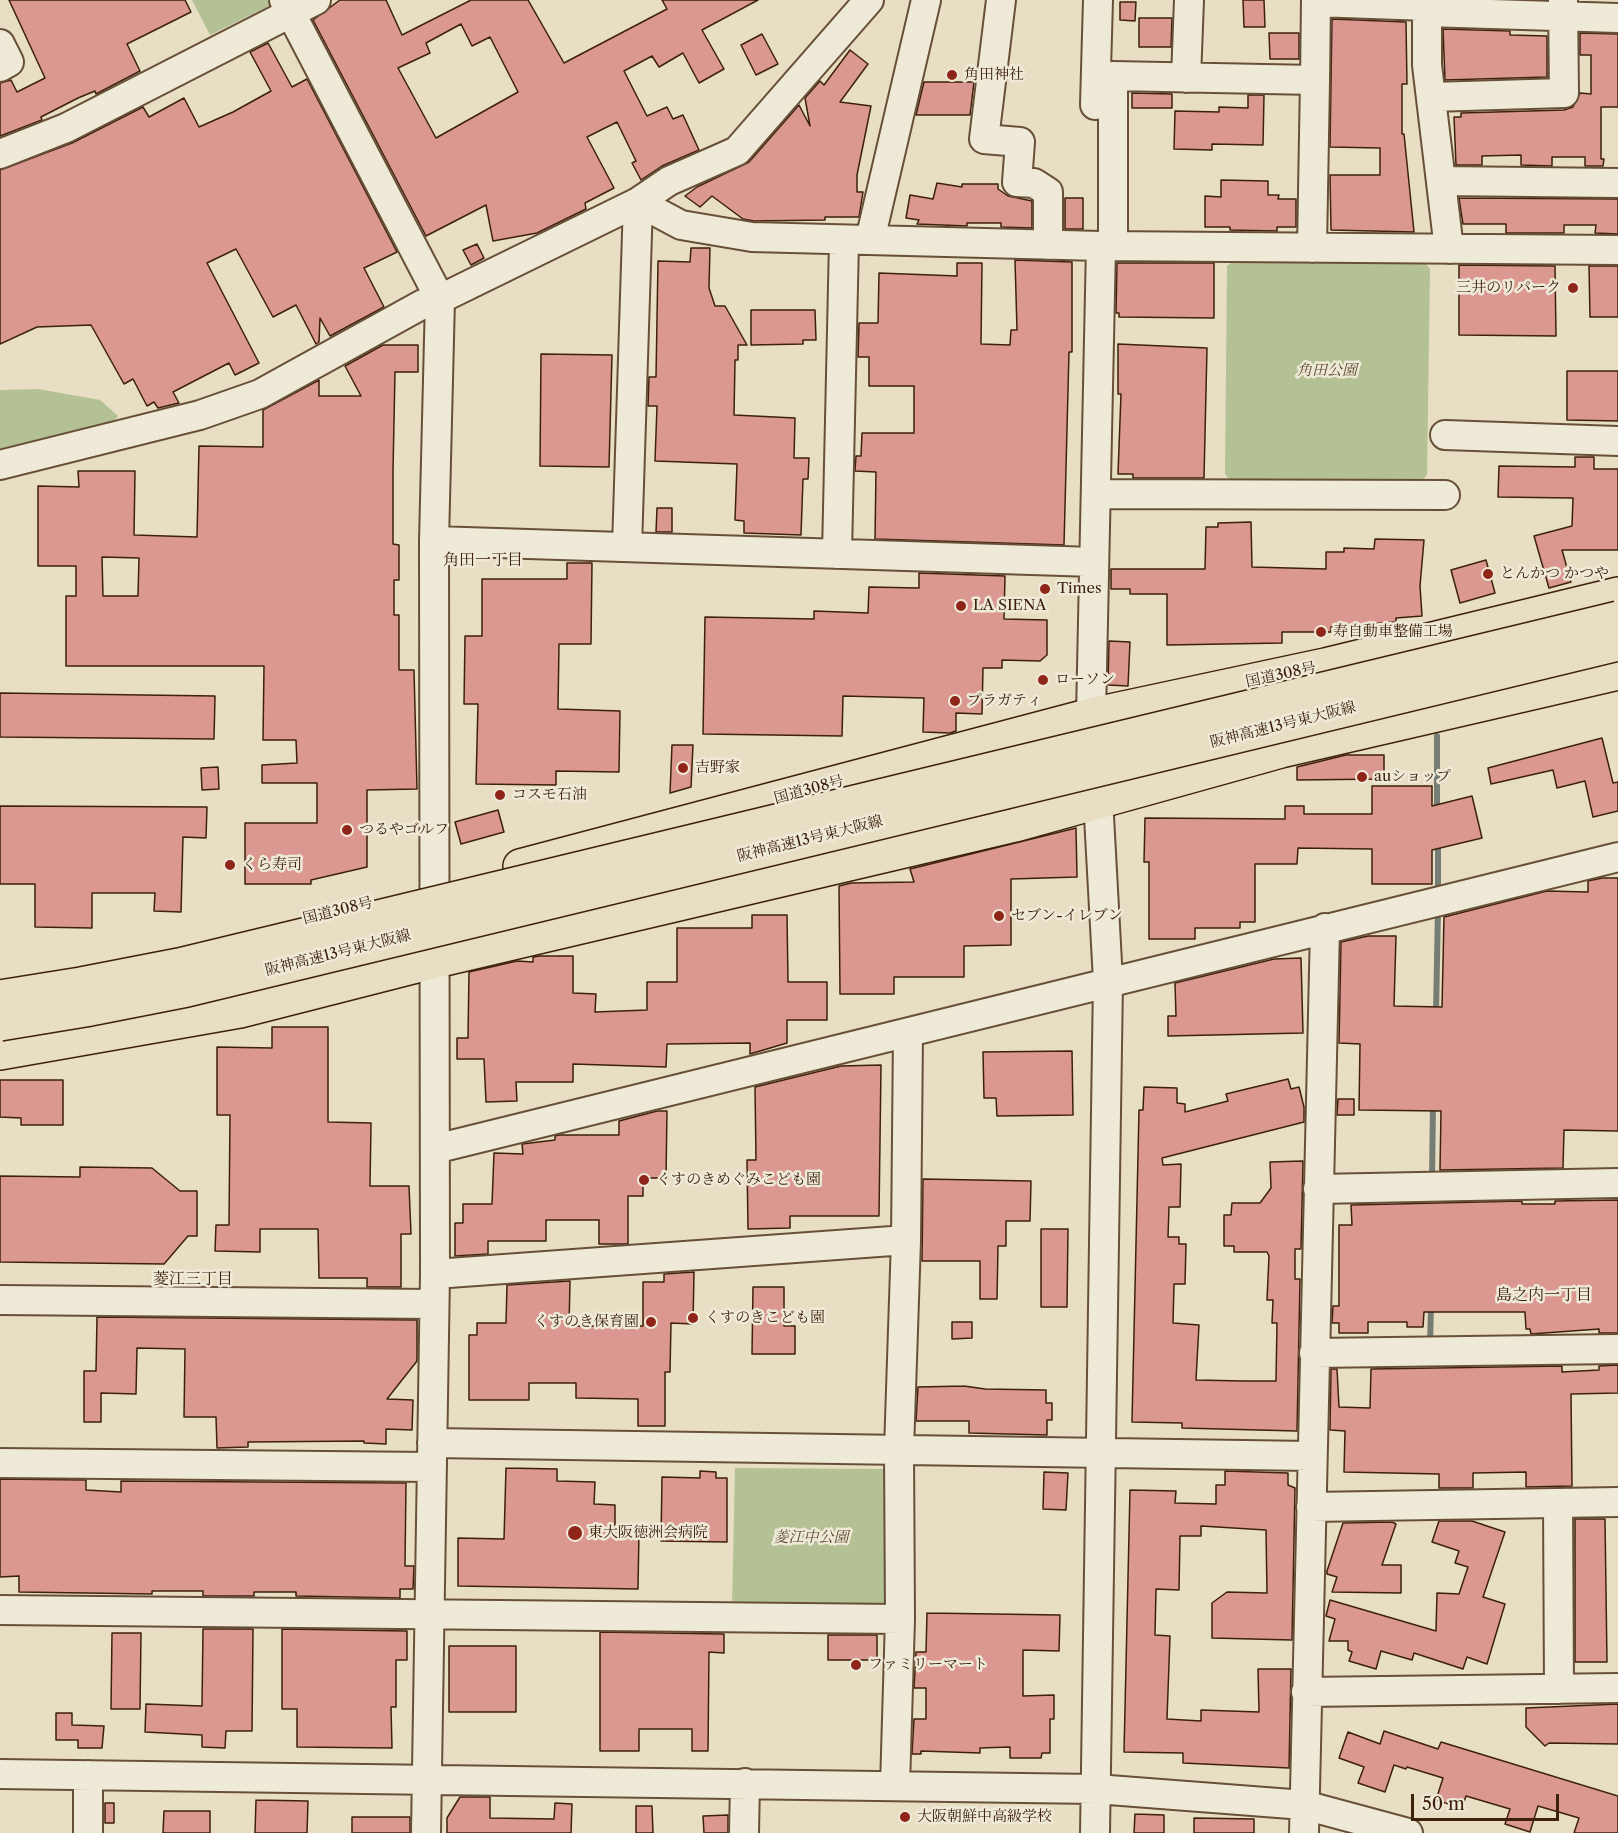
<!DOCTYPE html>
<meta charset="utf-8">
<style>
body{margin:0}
#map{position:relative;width:1618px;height:1833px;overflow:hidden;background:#e7dec3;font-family:"Libre Caslon Text",serif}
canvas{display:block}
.scale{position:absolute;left:1411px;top:1794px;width:148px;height:27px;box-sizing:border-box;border:3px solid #3e210a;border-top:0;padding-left:8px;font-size:18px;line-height:21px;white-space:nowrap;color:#3e210a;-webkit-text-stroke:4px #efead8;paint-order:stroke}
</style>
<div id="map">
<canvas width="1618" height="1833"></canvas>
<div class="scale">50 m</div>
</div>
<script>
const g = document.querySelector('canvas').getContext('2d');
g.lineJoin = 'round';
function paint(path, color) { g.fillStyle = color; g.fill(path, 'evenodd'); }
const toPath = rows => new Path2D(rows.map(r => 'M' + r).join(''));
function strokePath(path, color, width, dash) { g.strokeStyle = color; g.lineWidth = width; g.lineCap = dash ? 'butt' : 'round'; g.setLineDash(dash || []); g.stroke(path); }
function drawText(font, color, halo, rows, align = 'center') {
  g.font = font + ' "Libre Caslon Text","Noto Serif JP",serif'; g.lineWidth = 5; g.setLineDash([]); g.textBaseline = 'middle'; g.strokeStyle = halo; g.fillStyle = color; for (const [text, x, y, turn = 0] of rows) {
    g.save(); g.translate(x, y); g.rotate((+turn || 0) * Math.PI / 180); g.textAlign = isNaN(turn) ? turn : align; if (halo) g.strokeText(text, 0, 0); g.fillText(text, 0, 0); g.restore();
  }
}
paint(toPath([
 [192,0,275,0,275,3,210,35],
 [1237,258,1425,263,1430,269,1427,475,1418,484,1232,483,1225,474,1227,266],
 [38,389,100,400,118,416,108,431,0,454,0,390],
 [735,1468,882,1469,890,1474,889,1599,881,1608,732,1608]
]), '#b4c195');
strokePath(toPath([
 [1437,736,1437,811],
 [1438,842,1438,886],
 [1436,1013,1438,909],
 [1432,1178,1433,1104],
 [1430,1346,1431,1305]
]), '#757d75', 6);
const building = toPath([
 [9,0,185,0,191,12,127,44,140,71,96,94,95,91,78,98,41,117,42,120,0,136,0,83,11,80,17,92,45,78,9,0],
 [340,0,386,0,402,35,471,0,528,0,564,63,667,9,662,0,758,0,702,30,724,69,699,83,683,53,659,67,652,56,624,71,647,116,667,107,673,119,683,115,699,150,662,166,641,180,632,163,636,161,617,122,587,137,614,188,585,203,586,209,537,233,493,241,486,205,426,236,313,20,340,0],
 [461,24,472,46,490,37,518,92,436,138,398,68,430,53,426,43,461,24],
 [1243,0,1264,0,1265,27,1244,27,1243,0],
 [1120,2,1136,2,1135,21,1120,20,1120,2],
 [1139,18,1172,18,1171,47,1139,47,1139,18],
 [1332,19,1406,22,1407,84,1402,84,1402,134,1404,134,1414,232,1331,230,1330,175,1380,175,1380,148,1330,147,1332,19],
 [1443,29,1510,31,1510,35,1547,36,1547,77,1445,80,1443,29],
 [1269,33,1299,33,1299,59,1270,59,1269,33],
 [1580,33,1618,34,1618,107,1601,107,1601,159,1604,159,1603,166,1585,166,1585,157,1552,157,1552,166,1521,165,1521,155,1482,156,1482,165,1456,165,1454,117,1461,117,1461,113,1564,110,1573,107,1580,93,1591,94,1591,55,1580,55,1580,33],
 [762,34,778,64,756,75,741,45,762,34],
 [268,43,292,87,307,79,397,252,364,268,384,307,330,336,320,318,319,342,316,344,296,305,273,317,236,249,207,263,259,363,235,375,229,363,173,392,179,403,158,408,154,402,147,406,133,379,124,384,91,325,37,327,0,344,0,170,72,143,143,107,149,117,184,98,199,127,233,112,271,91,250,52,268,43],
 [850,50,868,64,840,102,871,106,857,175,857,192,863,192,859,217,825,217,825,220,754,221,743,219,712,196,700,207,685,196,697,187,749,162,799,105,810,126,805,98,820,81,824,85,850,50],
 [924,82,974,82,970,115,916,115,924,82],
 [1132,93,1172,94,1172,108,1132,108,1132,93],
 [1248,95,1264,95,1263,145,1212,144,1212,150,1174,149,1175,111,1219,112,1219,107,1248,108,1248,95],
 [1221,180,1268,181,1268,195,1279,195,1278,199,1296,199,1296,227,1277,227,1277,231,1230,230,1230,227,1205,227,1205,196,1221,197,1221,180],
 [937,183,962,187,962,184,998,184,998,189,1008,196,1032,201,1032,228,1001,227,1001,223,967,223,967,226,917,224,919,220,906,218,910,195,933,199,937,183],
 [1065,198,1083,198,1083,229,1065,229,1065,198],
 [1459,198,1618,199,1618,234,1595,233,1596,225,1564,225,1564,233,1506,233,1506,224,1463,224,1459,198],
 [477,244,484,258,471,265,463,250,477,244],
 [691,248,710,248,709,288,715,306,725,306,747,345,738,345,738,360,735,360,734,415,795,418,794,458,809,458,808,479,803,479,801,535,744,533,744,521,735,520,737,464,655,461,657,406,648,406,649,377,656,377,658,261,690,262,691,248],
 [1015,260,1072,262,1072,352,1069,352,1064,545,875,539,876,472,855,471,856,456,861,456,862,433,914,433,914,386,869,386,869,357,858,357,859,323,878,323,879,273,957,276,957,263,982,263,981,344,1010,345,1011,330,1017,330,1015,260],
 [1117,263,1214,263,1214,318,1119,317,1119,313,1116,313,1117,263],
 [1459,265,1555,266,1556,336,1459,335,1459,265],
 [1589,266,1618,266,1618,317,1590,317,1589,266],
 [751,310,815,310,816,340,803,340,803,344,751,345,751,310],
 [1118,344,1207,348,1204,478,1133,478,1133,474,1118,474,1121,394,1118,394,1118,344],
 [383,345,418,345,418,372,395,372,393,471,393,544,399,545,399,580,394,580,394,615,399,615,399,670,414,670,417,789,367,790,367,867,311,880,311,884,245,884,245,823,317,823,317,783,262,783,262,765,297,763,296,740,263,740,264,666,66,666,66,596,76,596,76,566,38,566,38,486,79,487,78,471,135,471,134,535,197,537,199,446,263,447,263,410,319,380,319,396,361,396,345,366,383,345],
 [102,557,139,558,138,596,103,596,102,557],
 [541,354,612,355,609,467,540,466,541,354],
 [1567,371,1618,371,1618,421,1567,420,1567,371],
 [1575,457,1594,457,1594,469,1618,469,1618,550,1562,550,1571,582,1549,588,1534,536,1572,526,1573,498,1498,497,1499,466,1575,467,1575,457],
 [657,508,672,508,672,532,656,532,657,508],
 [1251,522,1252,567,1326,569,1326,552,1344,552,1344,548,1374,549,1375,539,1424,540,1420,586,1422,616,1396,618,1396,622,1331,627,1331,632,1282,632,1282,643,1167,645,1167,594,1130,594,1130,589,1111,589,1111,569,1205,569,1206,527,1218,527,1218,523,1251,522],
 [1486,560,1495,593,1460,603,1451,570,1486,560],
 [567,563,592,563,591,644,559,644,558,709,620,711,619,772,556,771,556,785,476,784,478,704,464,704,465,636,482,636,482,579,567,579,567,563],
 [919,573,1005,576,1004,619,1047,620,1047,655,1040,661,1002,660,1002,668,983,668,982,714,956,713,956,731,950,733,923,732,924,698,843,696,842,736,703,734,705,617,814,619,814,611,868,613,869,587,919,588,919,573],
 [1109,641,1130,642,1128,686,1108,685,1109,641],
 [0,693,215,696,214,739,0,737,0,693],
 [1602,738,1613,783,1618,782,1618,811,1593,817,1585,781,1557,788,1553,770,1491,784,1488,768,1602,738],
 [672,745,693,745,691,787,670,793,672,745],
 [1346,755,1384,755,1384,779,1297,780,1297,767,1346,755],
 [218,767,219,789,202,790,201,768,218,767],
 [1372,786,1432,786,1432,806,1472,796,1482,838,1432,850,1432,884,1372,884,1372,849,1298,848,1297,864,1255,864,1255,922,1240,922,1240,928,1195,928,1195,939,1149,939,1149,862,1144,862,1145,818,1285,819,1285,806,1304,806,1304,814,1372,814,1372,786],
 [0,806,207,807,206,838,183,837,181,912,154,911,155,893,92,893,92,928,35,927,35,884,0,884,0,806],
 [498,810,504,832,461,844,455,822,498,810],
 [1076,828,1077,877,1011,879,1011,945,964,946,964,977,894,977,894,994,840,994,839,886,851,883,914,882,910,869,1076,828],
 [1602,878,1618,878,1618,1131,1564,1130,1563,1168,1440,1170,1441,1111,1359,1110,1360,1044,1339,1043,1341,942,1368,936,1396,936,1394,1006,1442,1007,1444,917,1547,891,1588,892,1588,881,1602,878],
 [752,915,787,915,788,982,827,982,827,1020,787,1020,787,1043,750,1054,750,1043,667,1044,666,1067,573,1064,573,1082,516,1082,517,1101,486,1102,484,1059,457,1059,457,1038,468,1038,469,972,517,961,533,962,533,957,540,956,573,956,573,993,596,994,595,1012,647,1010,647,982,677,982,677,928,752,928,752,915],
 [1301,958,1303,1033,1168,1036,1168,1016,1176,1016,1175,983,1274,959,1301,958],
 [272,1027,328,1027,328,1122,371,1123,370,1186,409,1186,411,1234,401,1234,401,1287,367,1287,367,1278,319,1278,318,1229,260,1229,260,1252,215,1251,216,1225,229,1225,230,1115,217,1115,217,1047,272,1048,272,1027],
 [1072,1051,1073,1115,997,1116,996,1098,984,1098,983,1052,1072,1051],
 [881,1065,879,1216,790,1216,790,1228,748,1229,747,1160,756,1160,755,1087,841,1066,881,1065],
 [1288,1079,1291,1089,1299,1087,1304,1107,1304,1122,1162,1158,1163,1165,1181,1164,1180,1207,1169,1207,1168,1237,1179,1237,1179,1244,1186,1244,1185,1284,1174,1284,1173,1323,1199,1325,1196,1380,1244,1381,1276,1381,1277,1323,1272,1323,1273,1300,1267,1300,1269,1256,1267,1252,1234,1252,1234,1246,1224,1246,1224,1215,1231,1215,1232,1203,1260,1203,1271,1188,1270,1162,1303,1161,1301,1249,1295,1249,1295,1279,1300,1279,1297,1431,1182,1428,1182,1423,1132,1422,1139,1110,1143,1110,1144,1087,1177,1088,1177,1103,1185,1104,1185,1112,1228,1101,1226,1094,1288,1079],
 [0,1080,63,1080,63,1125,21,1125,21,1118,0,1117,0,1080],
 [1338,1099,1354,1099,1354,1115,1337,1115,1338,1099],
 [657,1111,667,1111,666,1178,643,1178,643,1196,628,1196,628,1244,599,1244,599,1220,546,1220,546,1241,488,1241,488,1254,455,1256,455,1223,463,1223,463,1204,492,1204,494,1153,523,1154,522,1144,555,1140,555,1136,559,1135,619,1135,619,1121,657,1111],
 [80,1167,152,1168,180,1191,197,1191,197,1236,188,1236,164,1264,0,1262,0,1176,80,1177,80,1167],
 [923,1179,1031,1181,1030,1221,1006,1221,1006,1246,998,1246,997,1299,980,1299,980,1261,922,1261,923,1179],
 [1618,1200,1618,1333,1599,1333,1599,1329,1531,1334,1530,1329,1526,1329,1525,1312,1424,1312,1423,1327,1407,1327,1407,1322,1368,1322,1368,1333,1339,1333,1339,1323,1332,1323,1333,1306,1339,1306,1339,1225,1352,1225,1351,1205,1522,1201,1522,1204,1555,1204,1555,1201,1618,1200],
 [1041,1229,1068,1229,1067,1307,1041,1307,1041,1229],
 [694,1272,693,1324,671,1323,670,1372,665,1372,665,1426,638,1426,638,1399,576,1398,576,1383,529,1383,529,1400,469,1400,469,1335,477,1335,477,1323,506,1323,507,1285,570,1281,569,1326,643,1326,643,1282,664,1282,664,1274,694,1272],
 [753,1287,784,1287,784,1326,795,1326,795,1354,752,1354,753,1287],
 [97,1317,417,1320,417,1361,387,1399,413,1400,412,1430,386,1429,386,1444,364,1443,364,1441,248,1442,248,1447,217,1448,216,1417,184,1417,185,1349,137,1348,136,1394,101,1393,101,1422,84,1422,84,1371,96,1371,97,1317],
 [952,1322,972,1322,972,1338,952,1339,952,1322],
 [1618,1365,1618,1393,1571,1394,1572,1486,1526,1487,1526,1472,1473,1473,1473,1488,1439,1488,1439,1474,1344,1472,1345,1431,1330,1430,1331,1369,1337,1369,1339,1407,1370,1408,1371,1369,1562,1366,1562,1372,1599,1370,1599,1366,1618,1365],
 [964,1386,985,1389,1046,1390,1046,1403,1052,1403,1052,1420,1047,1420,1047,1435,969,1433,969,1421,916,1421,918,1387,964,1386],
 [506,1468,557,1469,557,1481,595,1482,594,1504,615,1505,615,1531,639,1531,638,1589,458,1586,458,1538,504,1539,506,1468],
 [700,1471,716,1472,716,1478,727,1478,727,1542,661,1541,662,1477,700,1478,700,1471],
 [1225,1471,1288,1473,1288,1485,1295,1488,1292,1640,1212,1638,1212,1603,1227,1592,1267,1593,1266,1530,1201,1526,1201,1536,1180,1536,1179,1590,1156,1589,1155,1635,1170,1636,1167,1719,1201,1721,1201,1710,1259,1712,1258,1669,1291,1669,1289,1768,1183,1763,1183,1753,1124,1752,1130,1490,1176,1491,1175,1503,1216,1504,1216,1485,1225,1485,1225,1471],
 [1044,1472,1068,1473,1066,1510,1043,1509,1044,1472],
 [0,1479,86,1480,86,1490,121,1492,121,1481,406,1483,405,1566,414,1566,413,1589,400,1589,400,1598,296,1596,296,1592,254,1592,254,1596,203,1596,203,1591,152,1591,152,1594,19,1592,19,1576,0,1577,0,1479],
 [1575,1519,1605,1519,1607,1662,1575,1662,1575,1519],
 [1439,1521,1472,1521,1505,1532,1483,1597,1505,1604,1487,1664,1467,1657,1463,1669,1414,1653,1412,1660,1381,1651,1376,1669,1349,1661,1352,1652,1348,1650,1348,1641,1329,1641,1335,1619,1326,1616,1330,1600,1436,1631,1437,1593,1459,1594,1468,1567,1455,1563,1459,1551,1432,1542,1439,1521],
 [1392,1522,1396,1524,1382,1565,1401,1565,1401,1593,1332,1592,1337,1577,1327,1574,1327,1571,1343,1523,1392,1522],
 [927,1613,1060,1615,1059,1651,1023,1650,1023,1696,1054,1695,1054,1719,1050,1719,1050,1753,1042,1753,1041,1758,1010,1758,1010,1747,980,1748,980,1753,921,1751,921,1754,912,1754,914,1719,926,1719,926,1688,914,1688,916,1652,926,1652,927,1613],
 [203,1629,253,1629,252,1731,226,1731,225,1748,202,1747,202,1735,145,1732,146,1704,202,1706,203,1629],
 [282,1629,407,1631,407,1660,396,1660,396,1707,391,1707,392,1748,297,1747,297,1709,282,1709,282,1629],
 [600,1632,724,1634,724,1653,709,1652,708,1751,692,1751,692,1729,639,1729,639,1751,600,1751,600,1632],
 [112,1633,141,1633,140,1709,111,1709,112,1633],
 [828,1635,877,1635,877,1660,828,1660,828,1635],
 [449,1646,516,1646,516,1712,449,1712,449,1646],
 [1618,1704,1618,1744,1549,1743,1545,1746,1526,1727,1526,1708,1618,1704],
 [56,1713,72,1713,72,1725,104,1726,102,1748,78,1748,78,1740,56,1740,56,1713],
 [1384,1731,1438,1749,1441,1742,1618,1796,1618,1833,1574,1833,1579,1818,1538,1806,1530,1832,1505,1824,1510,1809,1466,1796,1462,1808,1436,1800,1443,1778,1407,1767,1406,1769,1394,1765,1385,1792,1358,1783,1364,1767,1339,1758,1348,1732,1380,1744,1384,1731],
 [460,1797,490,1797,490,1818,554,1819,555,1803,572,1804,571,1833,447,1833,447,1818,460,1797],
 [256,1800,308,1801,307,1833,255,1833,256,1800],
 [105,1803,114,1803,114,1823,105,1823,105,1803],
 [636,1806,652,1806,653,1833,636,1833,636,1806],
 [164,1811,210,1811,210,1833,163,1833,164,1811],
 [1135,1814,1164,1815,1164,1833,1134,1833,1135,1814],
 [728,1815,728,1833,704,1833,703,1816,728,1815],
 [352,1817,410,1817,410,1833,352,1833,352,1817],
 [1194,1818,1254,1819,1254,1833,1194,1833,1194,1818]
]);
paint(building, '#da9890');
strokePath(building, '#3e210a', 1.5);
const minor = toPath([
 [284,0,440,299],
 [1001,0,984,139,1020,142,1017,182,1034,183,1048,192,1048,245],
 [1427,0,1427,65,1449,249],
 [1316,2,1427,6],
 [1427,12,1618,18],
 [0,44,9,62,0,67],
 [1186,78,1189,0],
 [1315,80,1316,0],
 [1431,97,1564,93,1563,0],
 [1095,105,1098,0],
 [0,154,66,128,316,0],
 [1442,181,1618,183],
 [870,240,926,0],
 [1113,246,1113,76,1315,80,1312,248],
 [1445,435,1618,441],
 [0,465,200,415,260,394,423,304,438,305],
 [1096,494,1445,495],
 [434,541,1094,562],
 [627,547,638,202,669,181,737,151,869,0],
 [837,554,844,241],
 [1093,736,1091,715,1101,246],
 [435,1149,1618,857],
 [1318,1189,1618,1183],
 [435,1274,906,1240],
 [0,1300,433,1304],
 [1314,1353,1618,1349],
 [432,1443,1311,1456],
 [0,1463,432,1467],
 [1558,1503,1559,1689],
 [1311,1507,1618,1502],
 [0,1610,900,1619],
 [1306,1692,1618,1688],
 [0,1774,1096,1789,1304,1805,1408,1833],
 [88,1775,88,1833],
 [895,1786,900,1619,899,1450,906,1240,908,1034],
 [426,1833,435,1274,434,541,440,299,638,202,681,225,752,237,1101,246,1618,250],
 [744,1833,745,1783],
 [1095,1833,1108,981,1097,780],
 [1304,1833,1325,928]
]);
const highway = toPath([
 [520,866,1091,715,1325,665,1618,594],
 [0,1053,240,1011,436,961,1015,825,1281,751,1618,673]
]);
strokePath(minor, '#685038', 32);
strokePath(highway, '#3e210a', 36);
strokePath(minor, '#efead8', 28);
strokePath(highway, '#e7dec3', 33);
const rail = toPath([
 [1161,735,1618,619],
 [0,1000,71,988,192,962,963,783],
 [0,1016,75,1004,194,978,1618,634]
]);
strokePath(rail, '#3e210a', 7);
strokePath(rail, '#efead8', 4.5, [14]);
const highwayBridge = toPath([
 [0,997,81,984,179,965,1618,618],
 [0,1024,85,1010,187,990,1618,644]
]);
strokePath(highwayBridge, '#3e210a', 36, []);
strokePath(highwayBridge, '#e7dec3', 33);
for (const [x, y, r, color] of [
 [952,75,6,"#8f2418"],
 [1573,288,6,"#8f2418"],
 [1488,574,6,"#8f2418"],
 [1045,589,6,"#8f2418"],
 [961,606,6,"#8f2418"],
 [1321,632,6,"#8f2418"],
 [1043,680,6,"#8f2418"],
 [955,701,6,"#8f2418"],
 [683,768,6,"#8f2418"],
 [1362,777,6,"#8f2418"],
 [500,795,6,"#8f2418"],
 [347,830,6,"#8f2418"],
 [230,865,6,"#8f2418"],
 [999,916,6,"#8f2418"],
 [644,1180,6,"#8f2418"],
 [693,1318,6,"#8f2418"],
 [651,1322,6,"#8f2418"],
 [575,1533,8,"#8f2418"],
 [856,1665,6,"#8f2418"],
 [905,1817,6,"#8f2418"]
]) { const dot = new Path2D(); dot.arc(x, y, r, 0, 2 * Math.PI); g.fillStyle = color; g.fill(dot); strokePath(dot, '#efead8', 2); }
drawText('15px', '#3e210a', '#efead8', [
 ["角田神社",964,75],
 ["三井のリパーク",1561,288,"right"],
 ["とんかつ かつや",1500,574],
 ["Times",1057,589],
 ["LA SIENA",973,606],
 ["寿自動車整備工場",1333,632],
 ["ローソン",1055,680],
 ["プラガティ",967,701],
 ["吉野家",695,768],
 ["auショップ",1374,777],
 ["コスモ石油",512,795],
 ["つるやゴルフ",359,830],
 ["くら寿司",242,865],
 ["セブン-イレブン",1011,916],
 ["くすのきめぐみこども園",656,1180],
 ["くすのきこども園",705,1318],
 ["くすのき保育園",639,1322,"right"],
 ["東大阪徳洲会病院",588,1533],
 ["ファミリーマート",868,1665],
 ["大阪朝鮮中高級学校",917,1817]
], 'left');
drawText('italic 15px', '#5c492d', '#efead8', [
 ["角田公園",1327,371],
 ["菱江中公園",811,1538]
]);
drawText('15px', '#3e210a', '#efead8', [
 ["国道308号",1281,675,-12],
 ["阪神高速13号東大阪線",1283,725,-14],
 ["国道308号",809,790,-15],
 ["阪神高速13号東大阪線",810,839,-14],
 ["国道308号",338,911,-14],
 ["阪神高速13号東大阪線",338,953,-14]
]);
drawText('16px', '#3e210a', '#efead8', [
 ["角田一丁目",483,560],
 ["菱江三丁目",193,1279],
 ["島之内一丁目",1544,1295]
]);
</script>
